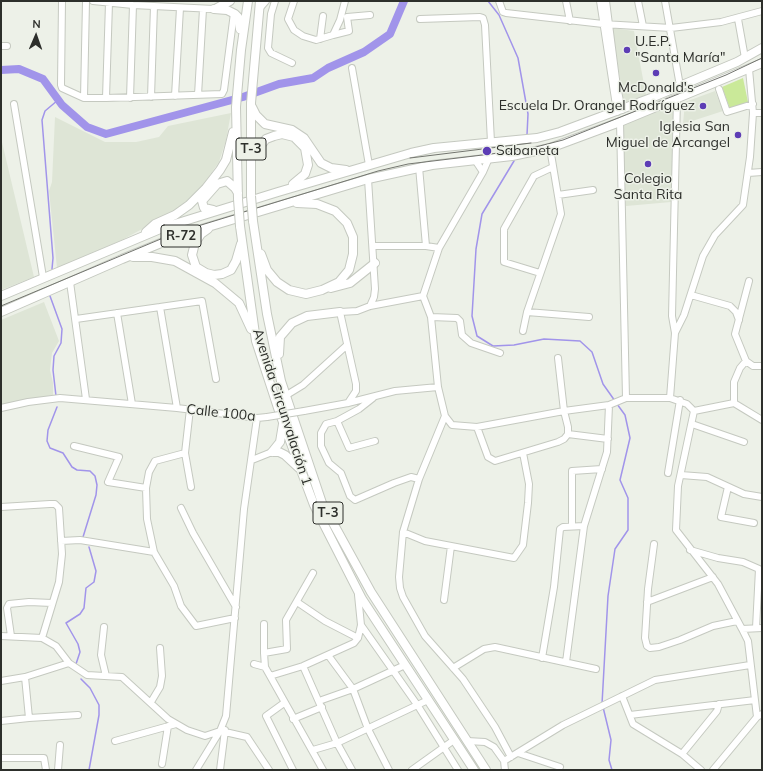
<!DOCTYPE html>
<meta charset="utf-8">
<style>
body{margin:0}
#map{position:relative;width:763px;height:771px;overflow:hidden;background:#edf1e8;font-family:Mulish,sans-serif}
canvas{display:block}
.frame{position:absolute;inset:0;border:2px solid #2d2f2b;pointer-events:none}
.north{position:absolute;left:16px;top:16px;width:40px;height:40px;-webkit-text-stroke:3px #edf1e8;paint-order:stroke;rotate:2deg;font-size:11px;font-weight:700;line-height:16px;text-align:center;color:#2d2f2b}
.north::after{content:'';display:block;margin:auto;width:14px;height:18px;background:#2d2f2b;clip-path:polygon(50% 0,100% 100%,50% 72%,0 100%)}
</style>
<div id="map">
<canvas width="763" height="771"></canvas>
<div class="frame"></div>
<div class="north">N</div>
</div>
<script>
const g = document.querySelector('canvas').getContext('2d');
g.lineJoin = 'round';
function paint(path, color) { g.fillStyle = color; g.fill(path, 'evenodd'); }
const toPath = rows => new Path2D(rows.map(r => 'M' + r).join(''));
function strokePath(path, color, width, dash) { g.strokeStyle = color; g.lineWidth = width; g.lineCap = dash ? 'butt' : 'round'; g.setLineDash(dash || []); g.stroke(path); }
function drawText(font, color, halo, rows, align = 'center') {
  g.font = font + ' Mulish,sans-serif'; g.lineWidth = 3; g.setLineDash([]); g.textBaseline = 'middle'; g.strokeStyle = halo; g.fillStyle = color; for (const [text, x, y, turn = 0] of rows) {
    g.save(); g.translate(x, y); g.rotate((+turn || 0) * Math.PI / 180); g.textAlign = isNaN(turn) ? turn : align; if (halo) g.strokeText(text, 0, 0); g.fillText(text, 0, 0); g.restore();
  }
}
paint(toPath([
 [612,28,634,31,646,95,625,102,623,98],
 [715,91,723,111,683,124,685,102],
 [670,105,674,108,671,202,626,206,621,125],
 [231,113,226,140,219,162,203,185,177,210,122,240,57,268,49,191,52,182,55,117,105,142,136,142,159,137,168,126],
 [1,138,34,277,1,290],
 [44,302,59,341,52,353,50,370,53,383,53,395,1,405,1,320]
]), '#dee5d6');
paint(toPath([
 [743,78,748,102,730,109,722,87]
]), '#cae999');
strokePath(toPath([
 [488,1,499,15,518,58,528,114,527,135],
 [514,161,482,214,476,249,472,316,477,336,493,346,514,345,544,339,580,341,592,352,603,384,615,401],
 [52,269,53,258,42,120,45,111,58,100],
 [50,296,62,329,61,343,54,356,53,370,56,396],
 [57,407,48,430,47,441,50,448,63,453,72,467,77,470,90,471,95,476,97,485,96,495,83,537],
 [76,664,80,652,78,644,66,623,80,614,84,608,86,588,94,582,96,571,89,547],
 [81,679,90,688,99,705,99,715,89,770],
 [602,704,608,596,615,549,628,530,628,498,620,480,630,438,625,415,617,404],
 [603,707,611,740,609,760,612,770]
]), '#a194ea', 1.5);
strokePath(toPath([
 [1,70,19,69,43,79,62,105,87,127,106,134,243,97,279,84,313,78,328,68,364,52,390,34,404,1]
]), '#a194ea', 8);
const minor = toPath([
 [62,1,61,85,62,88,84,98,106,98,222,94,224,90,234,13],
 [93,1,133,5,214,9],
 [275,1,271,14,268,48,271,53,292,63],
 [294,1,288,19,294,30,303,36,316,40,333,35,340,20,345,1],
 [499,1,503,12,506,13,603,24,671,28,721,22,762,11],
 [566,1,570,21],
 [600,1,617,112],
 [606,1,617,87,622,110],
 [638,1,643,26],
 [665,1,680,86],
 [259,9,266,1],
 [420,19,480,17,483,18,485,25,491,142],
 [738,19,745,58],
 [333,35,349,31,347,17,370,15],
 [320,39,323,16],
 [1,46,7,46],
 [352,68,369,165],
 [719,89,727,112,753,104],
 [198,95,203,9],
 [175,96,180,8],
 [151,97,154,6],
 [84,98,86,1],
 [106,98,109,3],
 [130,98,133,5],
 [14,104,43,277],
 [753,113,762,113],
 [620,122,626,398],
 [475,160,483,172,489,158],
 [419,167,426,246],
 [748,173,762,172],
 [368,179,375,289,374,297,370,306],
 [558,195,593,190],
 [374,246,426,246,439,248],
 [540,273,504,262,504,229,534,176,553,167],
 [749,281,735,334,746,361,753,366,762,366],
 [70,282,86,399],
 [691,295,730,306,736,312,739,320],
 [423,296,431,317,438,387,445,416,452,425,477,427,564,411,609,405,626,398,670,398,687,404,694,411,734,403],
 [160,307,177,408],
 [527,312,589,317],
 [117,313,132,404],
 [431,317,457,318,460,321,462,335,471,343,500,353],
 [76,319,202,301,216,379],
 [523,331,527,312,561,214,550,148],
 [675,333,684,315,703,256,715,235,743,205,750,157,753,113,749,69],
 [746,361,740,368,734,382,734,403,762,420],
 [285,396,303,385,346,346],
 [373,398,359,409,337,421,349,448,375,441],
 [670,398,675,333,672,316,677,99],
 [348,403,356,391,356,384,340,312,357,311,370,306,423,296,439,248,483,172],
 [1,408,28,402,60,398,177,408,257,418,267,417],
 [190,409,185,453,155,461,149,472,146,488,147,519,154,552,174,586,181,606,196,626,235,618],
 [304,411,348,403,395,391,438,387],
 [694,411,678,486,676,530,718,584,742,629,762,628],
 [445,416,419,479,403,532,399,577,400,588,403,597,425,636,463,679,495,727,511,757],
 [337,421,326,424,321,433,321,446,329,463,341,473,350,496,355,500,394,483,411,477,419,479],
 [692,424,744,442],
 [477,427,488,457,495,461,558,442,564,439,568,434,568,427,564,411,558,358],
 [568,434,608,439],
 [74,446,119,457,108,482,146,488],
 [185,453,191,487],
 [252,460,272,452],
 [668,473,680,400],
 [681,475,707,477,744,494,762,497],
 [728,487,721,517,754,523],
 [1,507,50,504,55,504,59,508,62,554,59,582,42,638],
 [181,508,193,533,236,607],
 [572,526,572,471,602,469],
 [403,532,425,541,514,558,523,545,528,503,529,484,523,453],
 [61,541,80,540,154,552],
 [654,544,648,589,645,638,647,646,650,648,659,647,680,640,713,626,737,621],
 [690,550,718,558,743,562,759,569,756,628],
 [444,600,451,546],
 [297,602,325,621,358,638],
 [647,602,713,577],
 [264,624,264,653,287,649,286,620,313,573],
 [361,625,418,706,458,770],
 [104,627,101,655,106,676],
 [742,629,748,641,757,717],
 [1,636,42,638,56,646,69,663,87,675,122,677,168,719,187,730,205,736,220,731],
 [11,636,7,608,9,604,29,602,52,603],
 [264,653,265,667],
 [328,655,353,689,368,729,389,770],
 [542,658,554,587,560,529,563,527,584,526],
 [566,662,584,526,607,452,609,405],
 [254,664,265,667,323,770],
 [303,666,337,743,352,770],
 [453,668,484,649,495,647,596,669],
 [270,676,303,666,354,643,358,638,361,625,358,595],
 [25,677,29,718],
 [1,681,25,677,69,663],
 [622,696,633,724,682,754,701,770],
 [319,701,353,689,405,665],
 [151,702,160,687,162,676,160,648],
 [284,703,266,716,293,770],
 [630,715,755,700],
 [293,719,322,707],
 [1,721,29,718,78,715],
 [225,732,247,737,269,770],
 [115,741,176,724],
 [467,741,485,742,494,747,504,761,505,770],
 [313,750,337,743,428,700],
 [518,753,560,767],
 [682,754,717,711,719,704],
 [1,758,44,758,46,770],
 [504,761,563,725,655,680,750,665],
 [162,764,168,726],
 [58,770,60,745],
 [196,770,220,731,226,716,244,509,257,418],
 [220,770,225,730],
 [412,770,454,740],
 [713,770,757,717,762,714]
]);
const major = toPath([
 [217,8,230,1],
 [214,9,227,10,235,14,238,17,240,29],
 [252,107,256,115,265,124,292,130,304,138,321,163,331,168,346,170],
 [251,158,266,139,274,136,282,134,294,137,305,148,308,165,305,174,293,184],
 [251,196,251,103,260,1],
 [238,199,236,107,241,50,248,1],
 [213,210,204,208,202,201,217,184,227,181,235,188,238,193],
 [253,221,267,314,281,381,322,503,371,592,486,770],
 [240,226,256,341,280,414,314,505,362,599,474,770],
 [208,229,201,234,195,243,192,255,196,267,206,273,214,275,222,274,231,270,236,261,241,244],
 [146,232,155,224,175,215,189,205,206,188,220,170,226,160,233,132],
 [261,254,267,270,277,282,289,290,306,294,322,290,339,282,349,270,353,254,353,237,347,223,335,211,317,204,297,203],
 [133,257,152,257,175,261,215,283,239,303,251,329],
 [331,288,350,283,375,263],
 [1,296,165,227,278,192,411,153,434,148,537,138,560,132,651,98,737,62,762,48],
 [1,312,122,259,178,236,368,179,432,165,512,156,550,148,620,122,762,63],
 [279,354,280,337,292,323,307,316,340,312],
 [272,452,279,452,285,455,299,468],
 [272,452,280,442,283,424]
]);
strokePath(minor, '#c5c9c0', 8);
strokePath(major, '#c5c9c0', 10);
strokePath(minor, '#fff', 6);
strokePath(major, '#fff', 8);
strokePath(toPath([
 [410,158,531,143],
 [1,306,175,233,378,171,408,164,524,150,563,140,726,75,762,58]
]), '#73756f', 1);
const minorBridge = toPath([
 [267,417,304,411]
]);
const majorBridge = toPath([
 [251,196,253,221],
 [238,199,240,226]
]);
strokePath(minorBridge, '#c5c9c0', 8, []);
strokePath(majorBridge, '#c5c9c0', 10, []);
strokePath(minorBridge, '#fff', 6);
strokePath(majorBridge, '#fff', 8);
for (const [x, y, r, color] of [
 [627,50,4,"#5d3db5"],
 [656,73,4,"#5d3db5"],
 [703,106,4,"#5d3db5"],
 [738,135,4,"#5d3db5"],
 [487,151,5,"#5d3db5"],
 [648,164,4,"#5d3db5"]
]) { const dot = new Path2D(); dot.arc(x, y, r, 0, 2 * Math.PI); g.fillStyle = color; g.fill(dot); strokePath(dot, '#edf1e8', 1.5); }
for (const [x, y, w] of [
 [251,149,30],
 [181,236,40],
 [328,513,30]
]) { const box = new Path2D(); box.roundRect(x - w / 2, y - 11, w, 22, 3); g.fillStyle = '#edf1e8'; g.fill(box); strokePath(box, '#2d2f2b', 1); }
drawText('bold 13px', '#2d2f2b', null, [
 ["T-3",251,149],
 ["R-72",181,236],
 ["T-3",328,513]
]);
drawText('14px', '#2d2f2b', '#edf1e8', [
 ["U.E.P.",635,42],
 ["\"Santa María\"",635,58],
 ["McDonald's",656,88,"center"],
 ["Escuela Dr. Orangel Rodríguez",695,106,"right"],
 ["Iglesia San",730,127,"right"],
 ["Miguel de Arcangel",730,143,"right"],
 ["Sabaneta",496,151],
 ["Colegio",648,179,"center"],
 ["Santa Rita",648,195,"center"]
], 'left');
drawText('14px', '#2d2f2b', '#edf1e8', [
 ["Avenida Circunvalación 1",282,407,72],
 ["Calle 100a",221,413,6]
]);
</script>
